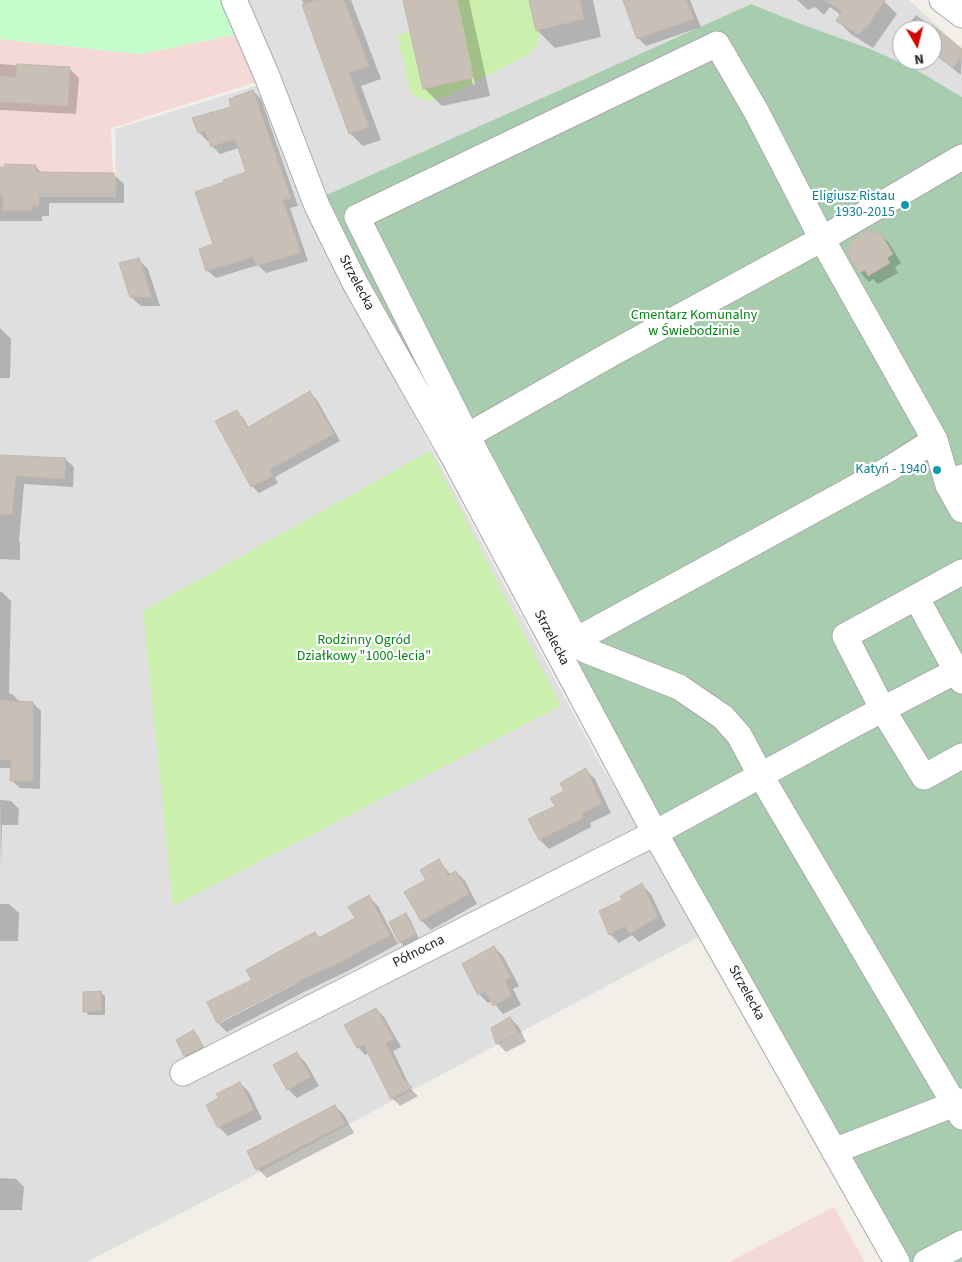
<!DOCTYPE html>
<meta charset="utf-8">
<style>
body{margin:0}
#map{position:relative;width:962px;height:1262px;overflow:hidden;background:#f2efe8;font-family:"Source Sans 3",sans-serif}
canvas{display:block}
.north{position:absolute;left:892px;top:20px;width:50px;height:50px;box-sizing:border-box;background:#fff;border:1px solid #a7a7a7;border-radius:50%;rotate:172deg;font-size:14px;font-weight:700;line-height:20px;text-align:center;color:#222}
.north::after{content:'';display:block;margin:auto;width:18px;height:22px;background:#d40600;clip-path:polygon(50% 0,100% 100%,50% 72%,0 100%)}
</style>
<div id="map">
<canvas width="962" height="1262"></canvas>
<div class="north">N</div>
</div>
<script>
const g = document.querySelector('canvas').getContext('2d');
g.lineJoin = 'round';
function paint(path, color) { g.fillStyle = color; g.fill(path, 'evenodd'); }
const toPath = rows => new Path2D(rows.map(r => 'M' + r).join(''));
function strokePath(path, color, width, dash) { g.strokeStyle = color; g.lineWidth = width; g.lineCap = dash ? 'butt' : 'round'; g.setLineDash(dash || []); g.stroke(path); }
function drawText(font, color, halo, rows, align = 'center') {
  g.font = font + ' "Source Sans 3",sans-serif'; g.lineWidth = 4.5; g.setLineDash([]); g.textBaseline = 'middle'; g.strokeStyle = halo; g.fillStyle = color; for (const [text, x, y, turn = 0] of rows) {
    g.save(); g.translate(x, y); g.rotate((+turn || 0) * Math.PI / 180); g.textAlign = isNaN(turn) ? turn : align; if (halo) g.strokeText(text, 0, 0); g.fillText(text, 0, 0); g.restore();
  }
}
paint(toPath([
 [239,0,909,0,962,49,962,97,915,69,868,48,801,24,751,4,322,197],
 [902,30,932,30,932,60,902,60],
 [262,84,335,268,597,758,702,935,243,1181,87,1262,0,1262,0,197,116,197,115,129]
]), '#e0dfdf');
paint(toPath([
 [239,34,259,81,111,128,114,193,36,193,0,195,0,39,140,54],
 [834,1207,865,1262,729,1262]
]), '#f4d9d7');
paint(toPath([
 [456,0,529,0,536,30,540,30,537,45,531,53,447,96,429,101,416,97,410,91,397,35,410,31,423,89,473,78],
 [430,451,561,706,173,906,143,611]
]), '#cbefac');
paint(toPath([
 [751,4,801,24,868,48,915,69,962,97,962,1262,906,1262,858,1170,724,929,586,686,322,197]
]), '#a8cdae');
paint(toPath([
 [0,0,223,0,239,34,140,54,0,39]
]), '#c4fdcb');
paint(toPath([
 [302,0,351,0,381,79,361,86,381,140,363,146,350,133],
 [404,0,454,0,473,85,475,84,457,0,469,0,490,96,442,106,424,88],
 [530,0,593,0,601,37,555,48,537,30],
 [630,0,690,0,701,27,646,46,638,38],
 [797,0,883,0,897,14,873,48,851,34,838,21,841,15,830,7,824,15,815,7,808,10],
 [916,15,962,50,961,75,932,52,932,30,905,29],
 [0,64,70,69,79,78,76,114,0,110],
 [253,91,261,99,298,206,290,208,308,261,266,273,258,265,216,278,207,270,214,245,225,183,248,173,239,148,220,154,212,146,209,140,207,141,199,132],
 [35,166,42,173,113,174,124,184,124,203,49,203,49,216,42,216,42,221,0,221,0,168],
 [870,231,876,236,880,234,889,243,901,263,895,267,898,273,878,284,873,279,869,282,860,272,854,248],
 [139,260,148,269,160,306,141,306,131,297],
 [0,328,11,339,10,378,0,378],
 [310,393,317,400,340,441,275,477,278,483,259,493,252,486,216,422,236,411,243,418,249,428],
 [0,457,65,459,74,467,73,487,24,484,19,541,20,543,20,560,0,559],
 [0,592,2,592,11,601,9,694,12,694,20,702,33,703,41,711,40,789,20,788,11,780,12,768,0,768],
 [586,770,595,779,611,813,590,823,591,827,549,849,540,840,557,807],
 [0,800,11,801,19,809,18,825,2,825,1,868],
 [438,861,451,875,456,872,465,881,477,904,431,930,422,921,406,893,428,880],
 [642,885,651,894,666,926,639,942,632,935,619,943,610,934,624,900],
 [369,897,378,906,398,944,350,970,302,993,227,1032,218,1023,209,1002,254,981,315,934,320,939,356,919],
 [298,980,299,982,220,1023,220,1020],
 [0,904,9,904,19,913,18,941,0,941],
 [406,915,410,919,419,939,404,946,400,942],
 [494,947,503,956,519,986,513,989,521,1005,503,1014,492,1001,488,1003,479,994],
 [100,992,105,996,105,1015,89,1015,85,1011],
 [376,1009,384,1017,401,1047,393,1051,411,1089,418,1096,400,1106,392,1098,370,1053,365,1055,358,1047],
 [510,1018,519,1027,526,1042,506,1052,497,1043,492,1028],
 [194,1032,198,1036,206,1051,189,1060,185,1056,177,1040],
 [297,1054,306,1063,319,1086,297,1098,288,1089],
 [240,1083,249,1092,262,1119,228,1136,219,1127,221,1099],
 [335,1106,344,1115,354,1133,267,1178,258,1169],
 [0,1178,16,1179,24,1187,22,1210,0,1210]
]), '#0003');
const building = toPath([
 [316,0,344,0,369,66,349,73,369,127,349,134,302,5,316,0],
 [403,0,456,0,473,78,423,89,403,0],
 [529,0,580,0,584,19,536,31,529,0],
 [623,0,686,0,694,19,637,39,623,0],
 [824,0,885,0,866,28,865,27,859,35,836,21,842,11,824,0],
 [932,25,962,49,962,56,953,68,932,52,932,25],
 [17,64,70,67,68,106,0,102,0,76,16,77,17,64],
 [253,90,291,198,283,200,301,253,256,266,253,257,206,271,199,249,213,244,195,192,224,182,223,180,246,172,235,139,211,147,205,131,198,133,192,118,231,107,229,99,253,90],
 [5,164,36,165,36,172,114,173,114,193,39,193,39,206,32,206,32,211,3,211,3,195,0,195,0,167,5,167,5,164],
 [871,229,874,235,880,232,893,254,887,258,890,263,868,276,865,270,859,273,846,251,852,248,849,242,871,229],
 [139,258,145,276,152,298,130,297,119,263,139,258],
 [310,391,334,434,269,470,273,476,251,487,215,421,237,410,247,428,310,391],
 [0,455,66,458,65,479,16,476,12,515,0,514,0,455],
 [0,700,33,702,33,781,10,781,11,760,0,760,0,700],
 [586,768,602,804,582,814,583,818,539,840,528,819,555,806,550,798,564,791,560,783,586,768],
 [439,859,448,875,456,871,469,894,421,921,404,892,426,880,420,870,439,859],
 [642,883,658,917,629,934,625,926,609,935,599,911,622,900,620,896,642,883],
 [369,895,390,935,341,962,293,984,217,1023,207,1002,252,980,246,970,289,946,315,932,319,938,355,918,348,907,369,895],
 [406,913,416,934,399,943,389,922,406,913],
 [494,946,511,977,505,980,512,996,493,1006,485,991,478,995,462,964,494,946],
 [101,991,102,1011,83,1012,83,992,101,991],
 [376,1008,394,1039,386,1043,404,1080,412,1087,391,1099,364,1045,357,1048,344,1025,376,1008],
 [510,1017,518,1033,496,1044,491,1028,510,1017],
 [194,1030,203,1047,184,1056,176,1040,194,1030],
 [297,1052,311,1077,287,1090,273,1065,297,1052],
 [240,1082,254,1110,218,1128,206,1105,219,1098,216,1094,240,1082],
 [335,1105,345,1124,256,1170,247,1151,335,1105]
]);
paint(building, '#c8bfb7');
strokePath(building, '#c5b6a9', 1);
const minor = toPath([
 [234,0,267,76,317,206,355,283,453,456,655,833,897,1262],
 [942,0,962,15],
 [962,157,822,239,611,354,467,436,576,640,585,650,679,687,723,717,739,735,761,776,962,1117],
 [452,443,467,436,357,217,717,44,756,111,822,239,935,440,948,485,962,477],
 [948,485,962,510],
 [962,572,845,636,883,710,924,777,962,756],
 [916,597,962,681],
 [576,640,889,469,935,440],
 [183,1073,655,833,853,725,962,668],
 [834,1151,962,1101],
 [926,1262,962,1243]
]);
strokePath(minor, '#a9a9a9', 27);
strokePath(minor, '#fff', 25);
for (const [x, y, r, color] of [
 [905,205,5,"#0f9aa8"],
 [937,470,5,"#0f9aa8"]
]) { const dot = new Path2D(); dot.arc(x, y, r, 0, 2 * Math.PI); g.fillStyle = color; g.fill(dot); strokePath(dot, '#fff', 2); }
drawText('14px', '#0d838f', '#fff', [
 ["Eligiusz Ristau",895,197],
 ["1930-2015",895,213],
 ["Katyń - 1940",927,470]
], 'right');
drawText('14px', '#222', '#fff', [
 ["Strzelecka",356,283,62],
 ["Strzelecka",551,638,62],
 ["Północna",419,952,-27],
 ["Strzelecka",746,993,61]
]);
drawText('14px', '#058513', '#fff', [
 ["Cmentarz Komunalny",694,316],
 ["w Świebodzinie",694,332],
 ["Rodzinny Ogród",364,641],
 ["Działkowy \"1000-lecia\"",364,657]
]);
</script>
